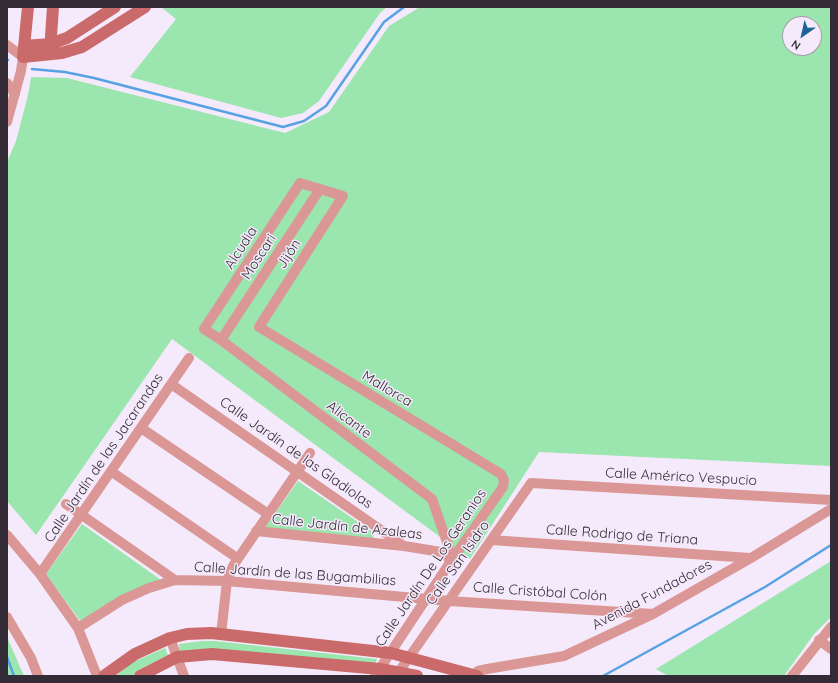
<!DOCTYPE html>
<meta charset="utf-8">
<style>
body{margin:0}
#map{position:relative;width:838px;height:683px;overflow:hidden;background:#f5eafb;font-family:Quicksand,sans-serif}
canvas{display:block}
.frame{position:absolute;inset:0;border:8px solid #332c36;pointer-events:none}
.north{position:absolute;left:782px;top:16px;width:40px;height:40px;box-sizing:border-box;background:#f5eafb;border:1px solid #a79eac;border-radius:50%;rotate:214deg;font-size:11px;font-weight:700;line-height:16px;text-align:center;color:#332c36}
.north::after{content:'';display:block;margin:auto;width:14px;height:18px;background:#1e6398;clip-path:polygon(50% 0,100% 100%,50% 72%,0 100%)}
</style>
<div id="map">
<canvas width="838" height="683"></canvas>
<div class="frame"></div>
<div class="north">N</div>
</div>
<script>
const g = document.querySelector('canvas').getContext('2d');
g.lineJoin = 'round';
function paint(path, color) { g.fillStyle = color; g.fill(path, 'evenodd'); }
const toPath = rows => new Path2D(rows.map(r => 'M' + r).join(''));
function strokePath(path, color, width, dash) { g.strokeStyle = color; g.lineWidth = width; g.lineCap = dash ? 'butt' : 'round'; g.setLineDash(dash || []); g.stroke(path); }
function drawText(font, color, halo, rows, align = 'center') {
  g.font = font + ' Quicksand,sans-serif'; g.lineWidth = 3; g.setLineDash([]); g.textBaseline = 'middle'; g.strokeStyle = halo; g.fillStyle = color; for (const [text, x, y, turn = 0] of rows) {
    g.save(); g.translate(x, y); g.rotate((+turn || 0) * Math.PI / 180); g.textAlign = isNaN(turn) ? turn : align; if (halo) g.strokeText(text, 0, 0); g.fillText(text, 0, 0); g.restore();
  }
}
paint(toPath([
 [161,7,387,7,380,13,319,101,303,113,281,118,130,77,176,19],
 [420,7,831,7,831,466,539,452,470,559,172,339,36,535,7,501,7,162,16,141,28,95,31,77,67,78,285,133,329,112,389,26],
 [790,24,814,24,814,48,790,48],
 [298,481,374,533,373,539,265,528],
 [82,524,161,580,102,607,81,622,46,574],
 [831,561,831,617,814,634,784,676,668,676,656,669],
 [7,637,24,676,7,676],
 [202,641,215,641,377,659,374,667,180,653,179,644],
 [165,648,168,655,140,669,132,676,116,676,131,663]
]), '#9be5af');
strokePath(toPath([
 [7,60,8,60],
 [32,69,65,72,94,78,283,127,304,121,326,106,384,22,404,7],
 [7,657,14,676],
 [603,676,765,587,831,545]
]), '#57a2e2', 2.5);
strokePath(toPath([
 [7,45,23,57,21,71,7,122],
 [7,83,15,94],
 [221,340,320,189],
 [171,384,404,546],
 [141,428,268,514],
 [112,472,237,558],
 [66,504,175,580],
 [256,531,404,546,447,553,448,558],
 [7,535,40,574,78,628,97,676],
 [491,540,750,558],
 [40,574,189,358],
 [7,617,31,658,38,676],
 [78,628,122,600,149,588,175,580,227,581,449,601,653,614],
 [221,634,227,581,233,566,310,453],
 [170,638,184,676],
 [819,640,831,649],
 [375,676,449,564,503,487,504,480,501,474,259,327,343,196,300,183,204,329,221,340,432,499,449,548,447,553],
 [396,676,531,483,831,500],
 [473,676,478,671,487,669,564,656,653,614,751,558,831,509],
 [792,676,831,627]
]), '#db9796', 10);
strokePath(toPath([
 [28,7,23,57,62,53,82,47,145,7],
 [24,46,50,44,67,38,115,7],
 [50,51,53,7],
 [104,676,135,654,170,638,187,634,211,633,391,653,477,676],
 [140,676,177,657,212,654,380,669,417,676]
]), '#cb6a6a', 12);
drawText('14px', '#332c36', '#f5eafb', [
 ["Alcudia",241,248,-57],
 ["Jijón",289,254,-57],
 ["Moscari",259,257,-57],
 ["Mallorca",387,389,31],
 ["Alicante",349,420,37],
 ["Calle Jardín de las Gladiolas",296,453,35],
 ["Calle Jardín de las Jacarandas",104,458,-56],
 ["Calle Américo Vespucio",681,477,3],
 ["Calle Jardín de Azaleas",347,527,6],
 ["Calle Rodrigo de Triana",622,535,4],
 ["Calle San Isidro",458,563,-55],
 ["Calle Jardín De Los Geranios",431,568,-56],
 ["Calle Jardín de las Bugambilias",295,574,4],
 ["Calle Cristóbal Colón",540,592,4],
 ["Avenida Fundadores",652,595,-28]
]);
</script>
